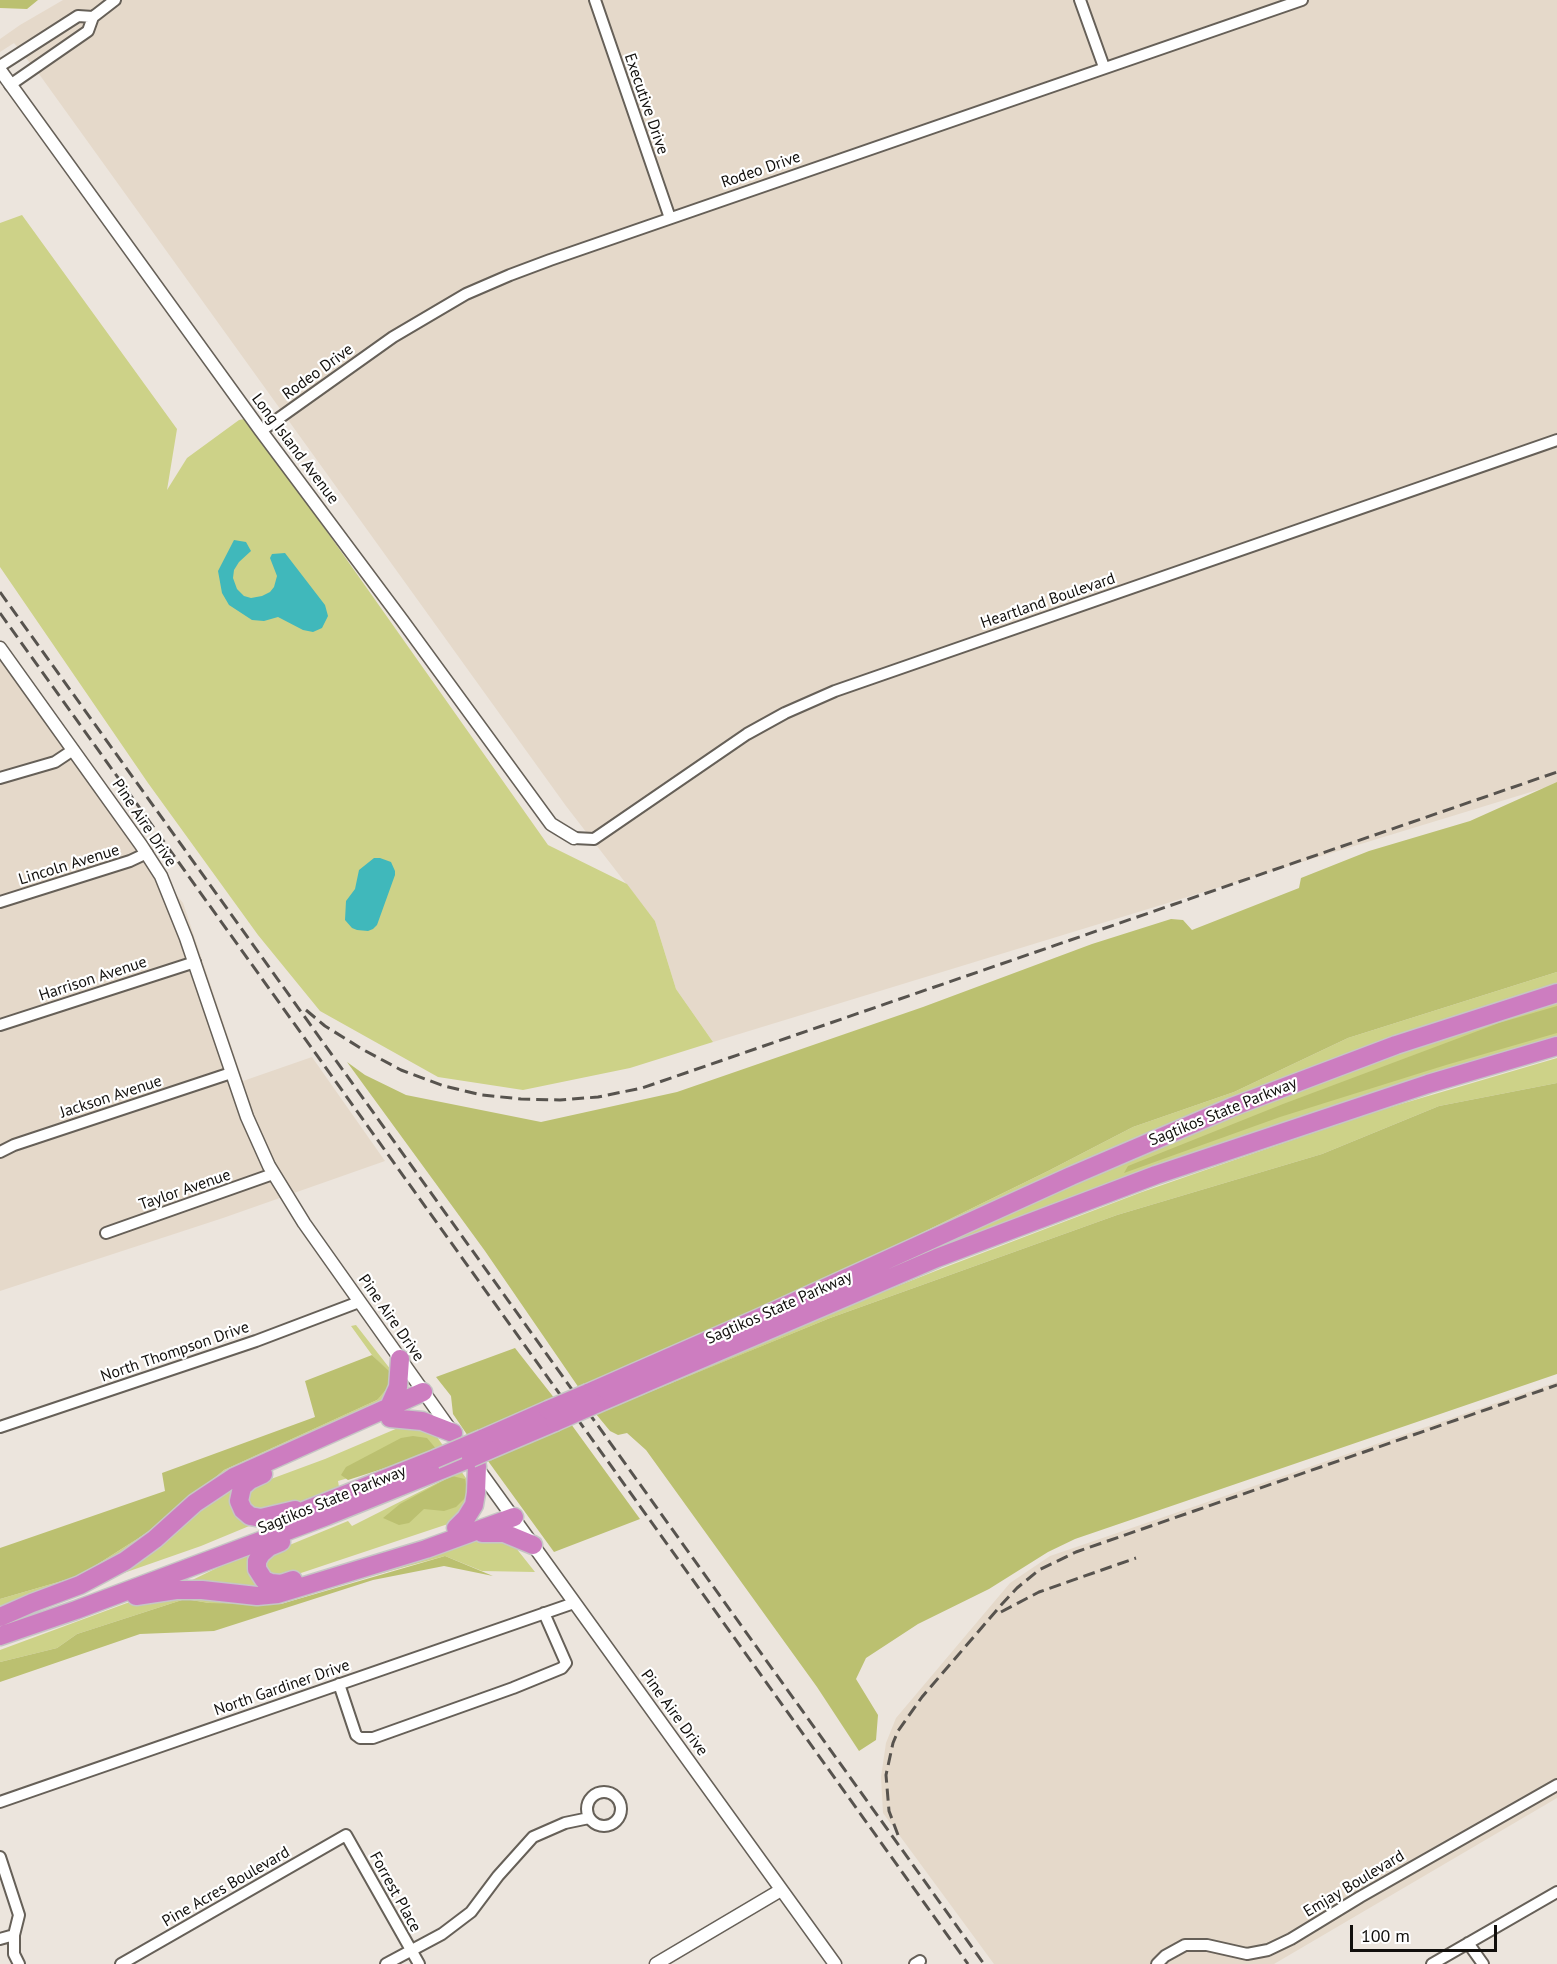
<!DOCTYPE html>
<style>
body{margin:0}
#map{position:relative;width:1557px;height:1964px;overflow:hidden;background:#ece5dd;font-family:"PT Sans",sans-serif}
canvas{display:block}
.scale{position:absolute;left:1350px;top:1925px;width:147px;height:27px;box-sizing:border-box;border:3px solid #110f0c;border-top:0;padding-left:8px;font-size:18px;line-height:21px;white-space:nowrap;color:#110f0c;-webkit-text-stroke:4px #fff;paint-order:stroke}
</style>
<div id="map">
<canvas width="1557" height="1964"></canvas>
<div class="scale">100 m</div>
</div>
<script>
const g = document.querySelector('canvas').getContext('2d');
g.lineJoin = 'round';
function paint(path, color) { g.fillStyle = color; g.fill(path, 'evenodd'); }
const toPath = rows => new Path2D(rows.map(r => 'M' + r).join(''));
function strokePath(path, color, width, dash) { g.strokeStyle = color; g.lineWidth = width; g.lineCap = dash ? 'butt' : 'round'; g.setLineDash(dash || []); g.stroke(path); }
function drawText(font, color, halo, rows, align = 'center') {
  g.font = font + ' "PT Sans",sans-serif'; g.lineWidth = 4.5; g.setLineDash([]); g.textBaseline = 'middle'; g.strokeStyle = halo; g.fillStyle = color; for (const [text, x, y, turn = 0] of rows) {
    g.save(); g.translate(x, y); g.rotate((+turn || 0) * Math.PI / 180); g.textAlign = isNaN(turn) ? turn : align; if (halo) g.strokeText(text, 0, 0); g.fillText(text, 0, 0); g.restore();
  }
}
paint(toPath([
 [63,0,1557,0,1557,784,713,1042,676,989,655,921,566,806,39,74,14,43,0,52,0,39,20,25],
 [0,648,161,876,183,903,243,1081,312,1057,385,1161,223,1218,0,1291],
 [1557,1382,1557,1798,1274,1964,994,1964,883,1813,881,1777,886,1743,896,1718,1010,1583,1050,1556]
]), '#e5d9ca');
paint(toPath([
 [22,215,177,429,167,490,187,458,239,420,244,419,249,421,548,845,627,884,655,921,676,989,713,1042,630,1068,523,1090,438,1077,320,1011,258,935,148,783,0,567,0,223],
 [1557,972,1557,985,846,1270,1048,1171,1133,1127,1234,1092,1348,1038],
 [1557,999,1557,1039,909,1260,907,1255,1233,1116,1415,1045],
 [1557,1058,1557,1083,1439,1106,1322,1154,1117,1215,830,1318,643,1395,794,1327,943,1268,1142,1192,1367,1114],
 [356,1325,391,1370,393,1382,382,1405,326,1432,157,1531,79,1581,0,1606,0,1599,79,1576,156,1527,224,1470,377,1400,390,1373,372,1355,351,1326],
 [415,1424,437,1437,468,1481,470,1494,454,1522,277,1581,262,1572,270,1553,348,1521,352,1526,457,1473,419,1457,338,1481,339,1487,266,1515,257,1516,244,1498,252,1486,325,1459,405,1425],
 [237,1479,254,1524,201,1546,118,1575],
 [488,1537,508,1543,516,1548,535,1572,482,1571,445,1556,368,1577,384,1565,470,1540],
 [255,1551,273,1589,178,1587,229,1562],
 [182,1596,245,1604,209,1603,185,1599,77,1634,57,1648,0,1662,0,1650,127,1603,159,1599,160,1602]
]), '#cdd288');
paint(toPath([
 [0,0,38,0,27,9,0,8],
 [1557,782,1557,972,1348,1038,1234,1092,1133,1127,1048,1171,846,1270,579,1388,485,1251,347,1062,365,1075,406,1095,541,1122,677,1092,923,1007,1092,944,1171,919,1183,920,1192,930,1299,888,1301,878,1369,851,1470,821],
 [1557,1006,1557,1033,1446,1065,1280,1117,1124,1173,1128,1166,1283,1104,1499,1023],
 [1557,1083,1557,1374,1075,1539,1048,1552,989,1589,918,1624,866,1658,856,1679,878,1715,876,1740,859,1751,817,1687,646,1450,627,1433,618,1435,610,1431,596,1414,830,1318,1117,1215,1322,1154,1439,1106],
 [515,1348,555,1399,468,1436,453,1414,451,1396,436,1377],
 [372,1355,390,1372,388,1387,377,1400,224,1470,156,1527,79,1576,0,1599,0,1548,165,1491,162,1473,315,1417,305,1381],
 [571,1424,640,1519,554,1552,488,1461],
 [413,1436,427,1438,437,1450,419,1457,348,1480,341,1475,346,1467,401,1438],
 [452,1476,465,1479,468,1495,456,1507,444,1511,424,1509,409,1523,399,1525,383,1518,400,1504],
 [445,1556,493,1576,444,1566,373,1580,214,1631,140,1634,0,1682,0,1662,57,1648,77,1634,185,1599,209,1603,281,1604]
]), '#bbc070');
paint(toPath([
 [234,540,246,542,251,551,239,562,234,570,233,578,237,589,244,596,251,598,262,596,270,592,274,587,277,576,270,558,272,554,285,553,325,605,328,616,322,628,313,632,303,630,278,617,264,621,252,620,229,605,222,593,218,571],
 [374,858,380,858,391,862,395,871,395,875,377,925,373,929,368,931,357,930,352,928,345,920,346,901,355,889,359,870]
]), '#40b8bb');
const minor = toPath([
 [595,0,670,218],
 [1080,0,1104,67],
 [0,66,78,16,93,17],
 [10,85,88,31,93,17,115,0],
 [261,431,393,337,466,294,510,275,550,260,1302,0],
 [0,778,55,762,73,750],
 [574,838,594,839,747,734,785,713,835,691,1557,440],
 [0,902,130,861,147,853],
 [0,1025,195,962],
 [0,1152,14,1145,231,1073],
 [106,1233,273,1174],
 [0,1427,256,1341,359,1302],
 [339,1684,356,1735,360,1738,373,1738,513,1688,562,1668,566,1663,544,1613],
 '587 1809a17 17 0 1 1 34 0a17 17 0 1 1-34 0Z',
 [0,1802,574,1603],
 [0,1857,19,1915,14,1935,14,1954,19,1964],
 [0,1939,14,1935],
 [1468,1943,1483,1964],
 [121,1964,346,1835,419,1964],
 [386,1964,442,1934,471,1912,498,1876,533,1837,565,1823,589,1818],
 [915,1964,920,1961],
 [1157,1964,1165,1956,1185,1945,1207,1945,1247,1954,1268,1950,1291,1939,1360,1897,1557,1785],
 [1432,1964,1557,1892]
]);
const tertiary = toPath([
 [0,70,261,431,402,620,551,824,574,838],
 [0,648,141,845,161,876,186,938,247,1117,269,1166,304,1223,452,1432],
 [476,1466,835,1964],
 [656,1964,781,1890]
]);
const motorway = toPath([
 [588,1393,759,1318,1071,1176,1232,1107,1396,1045,1557,993],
 [596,1404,937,1258,1156,1175,1428,1084,1557,1046],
 [389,1407,398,1387,400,1359],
 [390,1418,422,1421,453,1433],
 [482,1439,548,1410],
 [489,1450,555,1422],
 [263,1474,250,1480,242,1487,239,1501,243,1510,250,1516,261,1518,295,1510],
 [283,1519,435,1459],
 [456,1528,466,1518,474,1505,476,1493,477,1466],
 [482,1533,504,1533,533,1545],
 [281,1542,269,1547,261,1554,257,1561,257,1569,264,1580,271,1583,281,1584,293,1580],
 [136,1596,176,1590,202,1590,257,1596,278,1594,426,1549,514,1517],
 [0,1617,32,1603,80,1585,125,1561,155,1539,195,1503,234,1477,423,1392],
 [0,1636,76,1610,327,1516,471,1458]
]);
strokePath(minor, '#666058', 14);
strokePath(tertiary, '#666058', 15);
strokePath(motorway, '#c6c5c5', 21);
strokePath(minor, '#fff', 10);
strokePath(tertiary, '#fff', 12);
strokePath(motorway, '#cd7dc0', 18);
strokePath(toPath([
 [0,592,984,1964],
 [0,613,968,1964],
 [306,1010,325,1026,362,1049,401,1070,444,1086,482,1095,521,1099,560,1100,598,1097,642,1088,1557,772],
 [1001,1612,1039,1592,1136,1558],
 [898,1835,889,1811,886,1775,893,1743,898,1731,922,1697,1002,1604,1017,1588,1039,1570,1076,1552,1557,1385]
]), '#57534e', 3, [12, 6]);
const motorwayBridge = toPath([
 [548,1410,588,1393],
 [555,1422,596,1404],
 [471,1458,489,1450],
 [435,1459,482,1439]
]);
strokePath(motorwayBridge, '#c6c5c5', 21, []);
strokePath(motorwayBridge, '#cd7dc0', 18);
drawText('16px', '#110f0c', '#fff', [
 ["Executive Drive",646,104,71],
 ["Rodeo Drive",761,170,-19],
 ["Rodeo Drive",318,372,-36],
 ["Long Island Avenue",295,449,53],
 ["Heartland Boulevard",1048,601,-19],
 ["Pine Aire Drive",144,823,56],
 ["Lincoln Avenue",69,865,-17],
 ["Harrison Avenue",93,979,-18],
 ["Jackson Avenue",111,1097,-18],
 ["Sagtikos State Parkway",1223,1112,-22],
 ["Taylor Avenue",185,1190,-19],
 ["Sagtikos State Parkway",779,1308,-24],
 ["Pine Aire Drive",391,1318,55],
 ["North Thompson Drive",175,1352,-19],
 ["Sagtikos State Parkway",332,1500,-22],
 ["North Gardiner Drive",282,1688,-19],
 ["Pine Aire Drive",674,1713,54],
 ["Emjay Boulevard",1354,1884,-31],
 ["Pine Acres Boulevard",226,1887,-30],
 ["Forrest Place",395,1892,61]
]);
</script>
